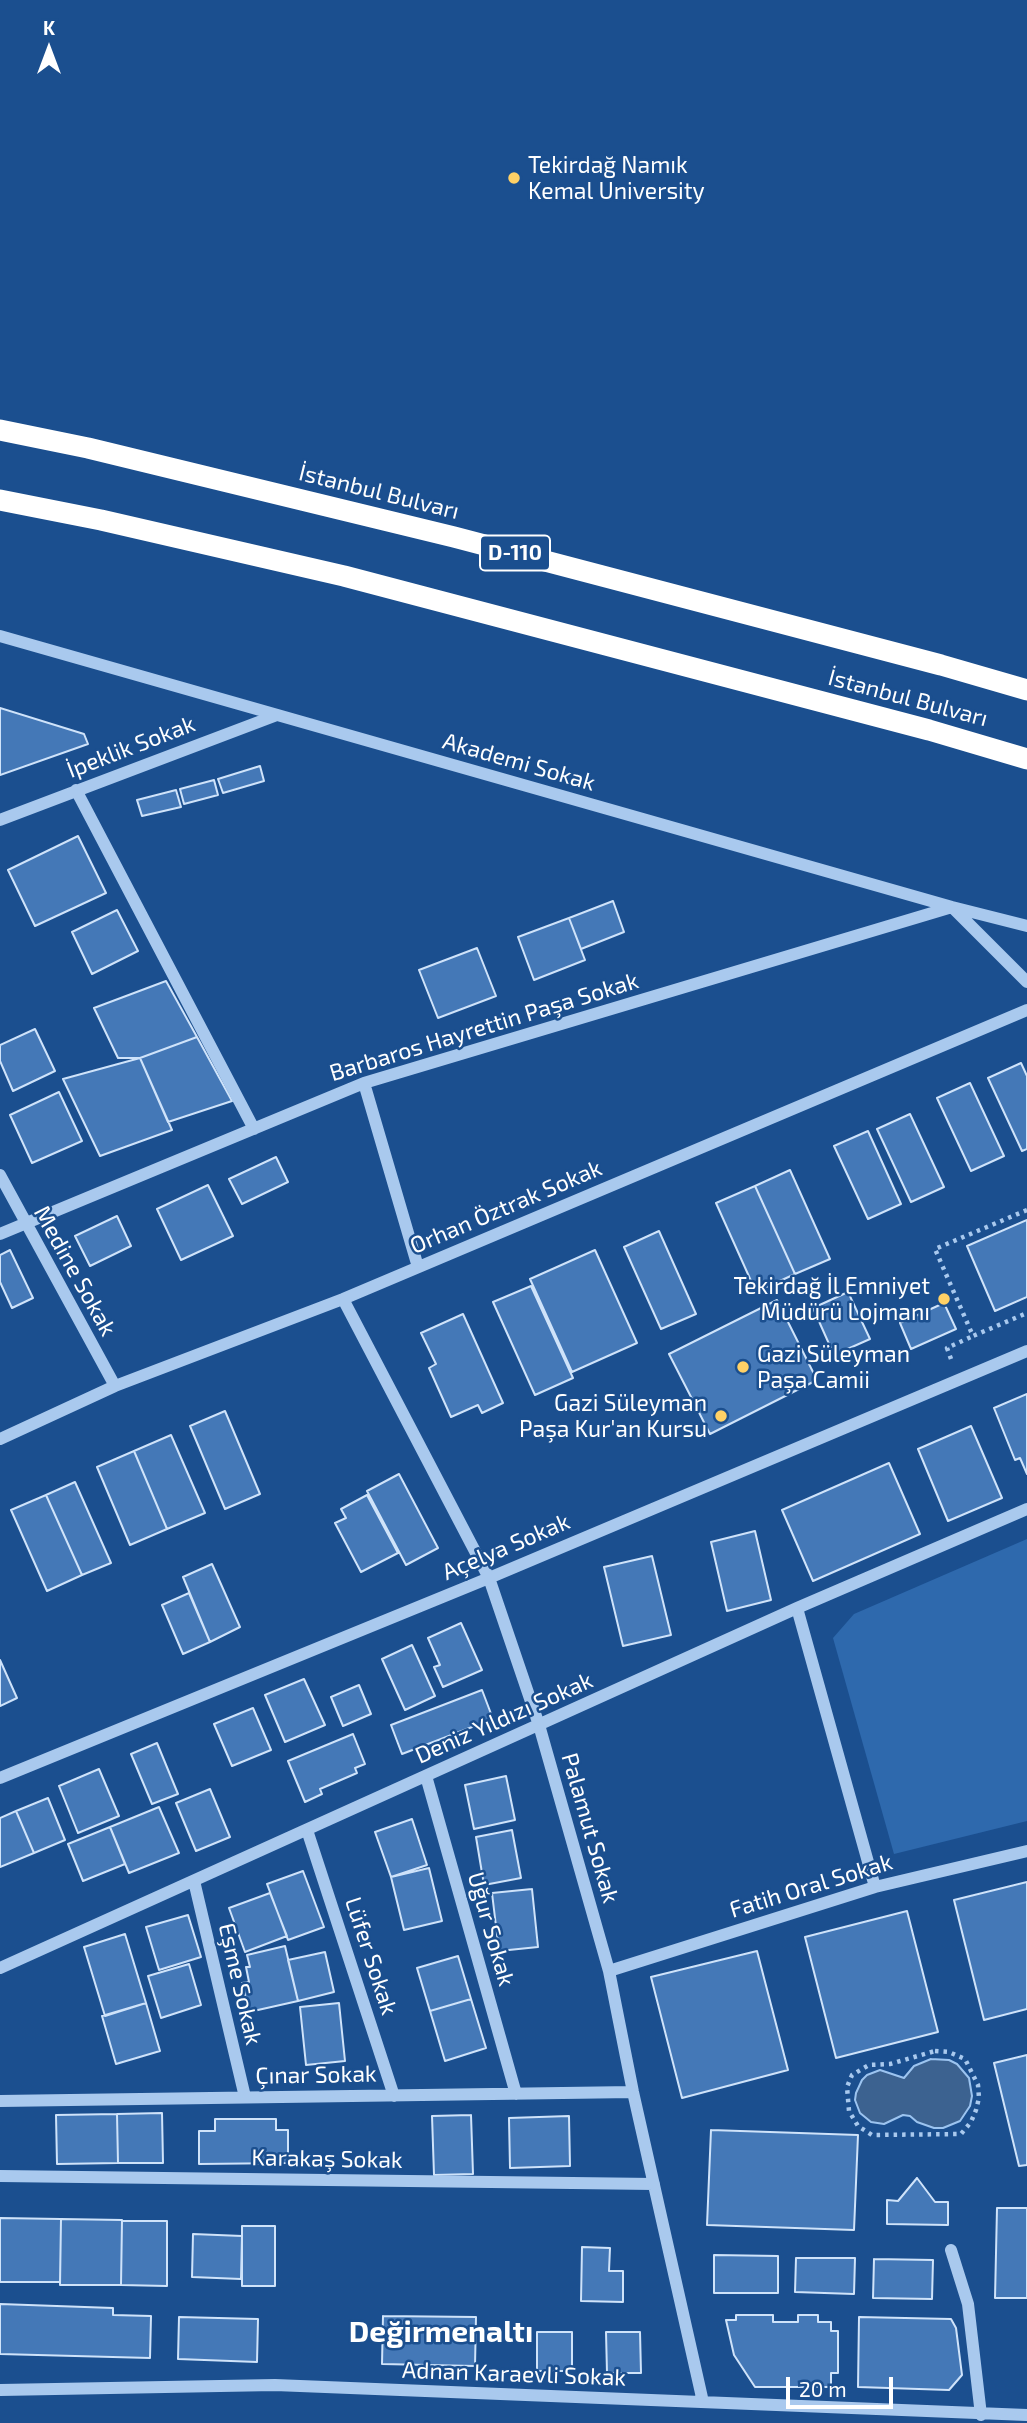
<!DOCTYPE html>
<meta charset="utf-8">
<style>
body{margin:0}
#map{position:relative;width:1027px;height:2423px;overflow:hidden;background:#1b4f8f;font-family:"Exo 2",sans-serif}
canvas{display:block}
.north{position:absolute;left:14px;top:14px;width:70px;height:70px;-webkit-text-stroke:5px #1b4f8f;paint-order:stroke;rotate:0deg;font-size:19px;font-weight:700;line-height:28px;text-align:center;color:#fff}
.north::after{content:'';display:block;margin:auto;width:24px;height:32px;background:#fff;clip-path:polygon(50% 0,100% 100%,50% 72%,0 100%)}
.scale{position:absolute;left:786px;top:2377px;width:107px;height:32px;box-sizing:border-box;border:4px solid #fff;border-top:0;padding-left:9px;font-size:21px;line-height:24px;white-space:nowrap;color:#fff;-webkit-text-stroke:5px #1b4f8f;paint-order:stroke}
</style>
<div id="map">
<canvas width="1027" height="2423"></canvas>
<div class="north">K</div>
<div class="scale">20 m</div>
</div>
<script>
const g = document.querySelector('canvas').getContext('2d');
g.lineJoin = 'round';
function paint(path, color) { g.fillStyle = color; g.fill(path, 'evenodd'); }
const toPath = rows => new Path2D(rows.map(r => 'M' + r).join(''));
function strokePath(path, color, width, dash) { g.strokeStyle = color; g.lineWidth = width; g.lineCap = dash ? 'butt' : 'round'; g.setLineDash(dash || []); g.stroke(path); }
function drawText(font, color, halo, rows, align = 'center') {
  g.font = font + ' "Exo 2",sans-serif'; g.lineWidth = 5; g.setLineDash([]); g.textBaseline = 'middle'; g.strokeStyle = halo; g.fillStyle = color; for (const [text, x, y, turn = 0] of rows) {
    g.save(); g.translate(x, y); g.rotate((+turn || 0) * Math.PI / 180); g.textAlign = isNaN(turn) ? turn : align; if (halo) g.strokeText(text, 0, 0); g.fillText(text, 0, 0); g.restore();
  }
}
paint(toPath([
 [1027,1539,1027,1821,894,1854,833,1638,854,1614]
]), '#2e69ad');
const water = toPath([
 [931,2059,949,2060,957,2064,969,2078,972,2096,970,2106,960,2121,943,2128,934,2128,917,2122,910,2116,903,2115,884,2124,871,2122,860,2113,855,2100,856,2093,862,2080,867,2075,880,2070,904,2078,914,2066,931,2059]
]);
paint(water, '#3c6290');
strokePath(water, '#9cc4f0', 2);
const building = toPath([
 [0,708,84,734,88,744,0,775,0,708],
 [260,766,264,781,223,793,218,779,260,766],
 [214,780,218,795,184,804,180,789,214,780],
 [176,790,181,807,142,816,137,800,176,790],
 [78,836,106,893,35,926,8,870,78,836],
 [613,901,624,932,581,949,569,918,613,901],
 [117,910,138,951,92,974,72,932,117,910],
 [569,918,585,960,534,980,518,937,569,918],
 [477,948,496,996,438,1018,419,970,477,948],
 [166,981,197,1037,140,1058,118,1058,94,1008,166,981],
 [35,1029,55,1071,13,1091,0,1061,0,1045,35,1029],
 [197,1037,232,1101,168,1122,140,1058,197,1037],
 [140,1058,172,1130,100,1156,63,1079,140,1058],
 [1021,1063,1027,1076,1027,1149,1022,1151,988,1078,1021,1063],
 [970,1083,1004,1156,971,1171,937,1098,970,1083],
 [59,1092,82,1141,32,1163,10,1115,59,1092],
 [910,1114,944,1187,911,1202,877,1129,910,1114],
 [868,1131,901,1204,868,1219,834,1146,868,1131],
 [276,1157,288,1182,242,1204,229,1179,276,1157],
 [790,1170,830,1259,795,1274,755,1186,790,1170],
 [208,1185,233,1236,181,1260,157,1209,208,1185],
 [755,1186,795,1274,756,1292,716,1203,755,1186],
 [117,1216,131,1246,90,1266,75,1236,117,1216],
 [1027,1220,1027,1297,995,1311,967,1246,1027,1220],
 [659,1231,696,1314,661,1329,624,1247,659,1231],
 [10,1250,33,1298,12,1308,0,1282,0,1255,10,1250],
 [595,1250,637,1343,572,1372,530,1279,595,1250],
 [531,1286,573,1378,535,1395,493,1302,531,1286],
 [848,1292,870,1339,834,1355,813,1308,848,1292],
 [777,1300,817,1380,710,1434,669,1354,777,1300],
 [944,1303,956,1329,911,1349,900,1323,944,1303],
 [463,1314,503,1403,482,1413,478,1405,451,1417,429,1368,436,1364,421,1333,463,1314],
 [1027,1394,1027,1474,1020,1458,1015,1460,994,1408,1027,1394],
 [225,1411,260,1494,225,1509,190,1426,225,1411],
 [971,1426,1002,1498,948,1521,918,1449,971,1426],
 [171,1435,205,1513,167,1529,134,1451,171,1435],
 [134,1451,167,1529,130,1545,97,1467,134,1451],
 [889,1463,920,1534,813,1581,782,1510,889,1463],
 [399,1474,438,1548,406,1565,367,1491,399,1474],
 [75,1482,111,1563,82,1575,46,1495,75,1482],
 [46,1495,82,1575,47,1591,11,1510,46,1495],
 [367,1495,398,1553,361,1572,335,1523,346,1518,341,1509,367,1495],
 [755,1531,771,1600,727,1611,711,1542,755,1531],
 [652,1556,671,1635,623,1646,604,1567,652,1556],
 [212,1564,240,1627,210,1642,183,1577,212,1564],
 [189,1593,210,1642,183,1654,162,1605,189,1593],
 [461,1623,482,1670,443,1687,434,1667,440,1665,428,1638,461,1623],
 [412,1645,435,1696,405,1710,382,1659,412,1645],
 [0,1660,17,1698,0,1706,0,1660],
 [304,1679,325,1725,285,1742,265,1695,304,1679],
 [359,1685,371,1714,343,1726,331,1697,359,1685],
 [482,1690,493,1719,402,1754,391,1725,482,1690],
 [253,1708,271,1750,232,1766,214,1724,253,1708],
 [353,1734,365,1764,355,1768,357,1773,320,1789,322,1794,305,1802,288,1761,353,1734],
 [157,1743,178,1794,152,1804,131,1754,157,1743],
 [99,1769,119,1816,78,1833,59,1786,99,1769],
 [506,1776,515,1820,474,1829,465,1785,506,1776],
 [210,1789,230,1837,196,1851,176,1803,210,1789],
 [48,1798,65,1840,34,1853,16,1811,48,1798],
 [159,1807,179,1853,129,1873,110,1827,159,1807],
 [16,1811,34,1853,0,1867,0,1818,16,1811],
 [412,1819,427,1865,391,1877,375,1832,412,1819],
 [110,1827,125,1864,83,1881,68,1844,110,1827],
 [512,1830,521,1878,484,1885,476,1837,512,1830],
 [429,1868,442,1921,404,1930,391,1877,429,1868],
 [303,1871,324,1927,288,1940,267,1884,303,1871],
 [1027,1882,1027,2009,984,2020,954,1900,1027,1882],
 [532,1889,538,1947,499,1951,492,1893,532,1889],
 [270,1893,287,1936,245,1952,229,1908,270,1893],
 [907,1911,938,2032,836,2058,805,1937,907,1911],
 [188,1915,201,1957,159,1970,146,1927,188,1915],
 [125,1934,146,2003,105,2016,84,1947,125,1934],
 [285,1946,298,2001,249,2012,242,1983,249,1982,246,1967,250,1967,247,1955,285,1946],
 [757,1951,788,2070,682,2098,651,1977,757,1951],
 [325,1952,334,1992,298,2001,288,1960,325,1952],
 [458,1956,471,1999,430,2011,417,1968,458,1956],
 [189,1964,201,2005,161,2018,148,1976,189,1964],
 [471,1999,486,2048,445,2061,430,2011,471,1999],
 [146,2003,160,2051,116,2064,102,2016,146,2003],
 [339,2003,345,2061,306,2065,300,2007,339,2003],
 [1027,2055,1027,2165,1019,2166,994,2063,1027,2055],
 [162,2113,163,2163,118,2163,117,2114,162,2113],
 [117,2114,118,2163,57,2164,56,2115,117,2114],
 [471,2115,473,2174,434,2175,432,2116,471,2115],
 [569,2116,570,2166,510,2168,509,2118,569,2116],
 [215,2119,276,2119,276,2130,288,2130,288,2163,199,2164,199,2131,215,2131,215,2119],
 [711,2130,858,2135,854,2230,707,2225,711,2130],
 [917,2178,935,2202,948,2202,948,2225,887,2224,887,2200,898,2201,917,2178],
 [997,2208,1027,2208,1027,2298,995,2298,997,2208],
 [0,2218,61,2219,60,2282,0,2282,0,2218],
 [61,2219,122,2220,121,2285,60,2285,61,2219],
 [122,2221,167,2221,167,2286,121,2285,122,2221],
 [242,2226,275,2226,275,2286,242,2286,242,2226],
 [193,2234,242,2236,241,2279,192,2277,193,2234],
 [582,2247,610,2248,609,2271,623,2271,623,2302,581,2301,582,2247],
 [714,2255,778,2256,778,2293,714,2293,714,2255],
 [796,2258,855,2258,854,2294,795,2292,796,2258],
 [874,2259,933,2260,932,2299,873,2298,874,2259],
 [0,2304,113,2308,113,2315,151,2316,150,2358,0,2354,0,2304],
 [736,2315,773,2315,773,2322,798,2322,798,2315,818,2315,818,2322,831,2322,831,2331,838,2331,838,2373,831,2373,831,2387,755,2387,734,2355,726,2320,736,2320,736,2315],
 [383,2316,476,2317,475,2366,382,2364,383,2316],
 [179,2317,258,2319,257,2362,178,2359,179,2317],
 [859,2317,951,2319,956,2328,962,2375,949,2390,858,2387,859,2317],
 [537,2332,572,2332,572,2371,537,2371,537,2332],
 [606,2332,640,2332,641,2373,607,2373,606,2332]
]);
paint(building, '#4478b7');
strokePath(building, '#cfe3fa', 2);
strokePath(toPath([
 [1027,1210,935,1249,973,1336,1027,1313],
 [951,1359,947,1348,973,1336],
 [935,2051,949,2052,965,2059,978,2085,979,2098,976,2110,971,2122,961,2134,872,2135,858,2126,849,2111,847,2087,852,2075,869,2065,890,2064,935,2051]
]), '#a9c9ee', 4.5, [3.5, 5]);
strokePath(toPath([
 [0,636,952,907,1027,926],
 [76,790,254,1129],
 [0,820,277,715],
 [364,1083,418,1267],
 [0,1175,115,1386],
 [0,1234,364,1083,952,907,1027,982],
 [343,1299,489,1578,539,1725,609,1971,633,2092,703,2402],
 [0,1439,115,1386,343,1299,1027,1010],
 [797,1608,875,1887],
 [426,1776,516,2094],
 [0,1778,489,1578,1027,1351],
 [307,1830,394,2096],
 [194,1881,245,2097],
 [0,1968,797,1608,1027,1509],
 [609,1971,875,1887,1027,1851],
 [0,2101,633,2092],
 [0,2176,654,2184],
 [951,2250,968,2304,981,2415],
 [0,2390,275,2385,1027,2415]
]), '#a9c9ee', 12);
strokePath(toPath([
 [0,430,88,448,454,537,941,665,1027,690],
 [0,500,101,520,344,576,929,730,1027,759]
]), '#fff', 21);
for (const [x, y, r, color] of [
 [514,178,7,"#ffd166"],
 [944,1299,7,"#ffd166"],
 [743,1367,7,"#ffd166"],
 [721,1416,7,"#ffd166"]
]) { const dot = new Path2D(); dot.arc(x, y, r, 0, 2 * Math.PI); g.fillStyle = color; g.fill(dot); strokePath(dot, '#1b4f8f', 2.5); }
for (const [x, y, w] of [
 [515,553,70]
]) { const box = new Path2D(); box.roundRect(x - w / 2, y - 17.5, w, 35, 5); g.fillStyle = '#1b4f8f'; g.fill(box); strokePath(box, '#fff', 2); }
drawText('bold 21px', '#fff', null, [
 ["D-110",515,553]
]);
drawText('23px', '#fff', '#1b4f8f', [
 ["Tekirdağ Namık",528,165],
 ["Kemal University",528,191],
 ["Tekirdağ İl Emniyet",930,1286,"right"],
 ["Müdürü Lojmanı",930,1312,"right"],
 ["Gazi Süleyman",757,1354],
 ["Paşa Camii",757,1380],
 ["Gazi Süleyman",707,1403,"right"],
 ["Paşa Kur'an Kursu",707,1429,"right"]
], 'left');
drawText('23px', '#fff', '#1b4f8f', [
 ["İstanbul Bulvarı",379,492,14],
 ["İstanbul Bulvarı",908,698,15],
 ["İpeklik Sokak",131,747,-21],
 ["Akademi Sokak",519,762,16],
 ["Barbaros Hayrettin Paşa Sokak",484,1027,-17],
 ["Orhan Öztrak Sokak",506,1207,-23],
 ["Medine Sokak",75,1271,61],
 ["Açelya Sokak",506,1547,-23],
 ["Deniz Yıldızı Sokak",504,1718,-24],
 ["Palamut Sokak",590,1828,74],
 ["Fatih Oral Sokak",811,1886,-17],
 ["Uğur Sokak",491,1929,74],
 ["Lüfer Sokak",371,1956,72],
 ["Eşme Sokak",240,1984,77],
 ["Çınar Sokak",316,2075,-1],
 ["Karakaş Sokak",327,2159,1],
 ["Adnan Karaevli Sokak",514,2374,2]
]);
drawText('bold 30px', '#fff', '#1b4f8f', [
 ["Değirmenaltı",441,2332]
]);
</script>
